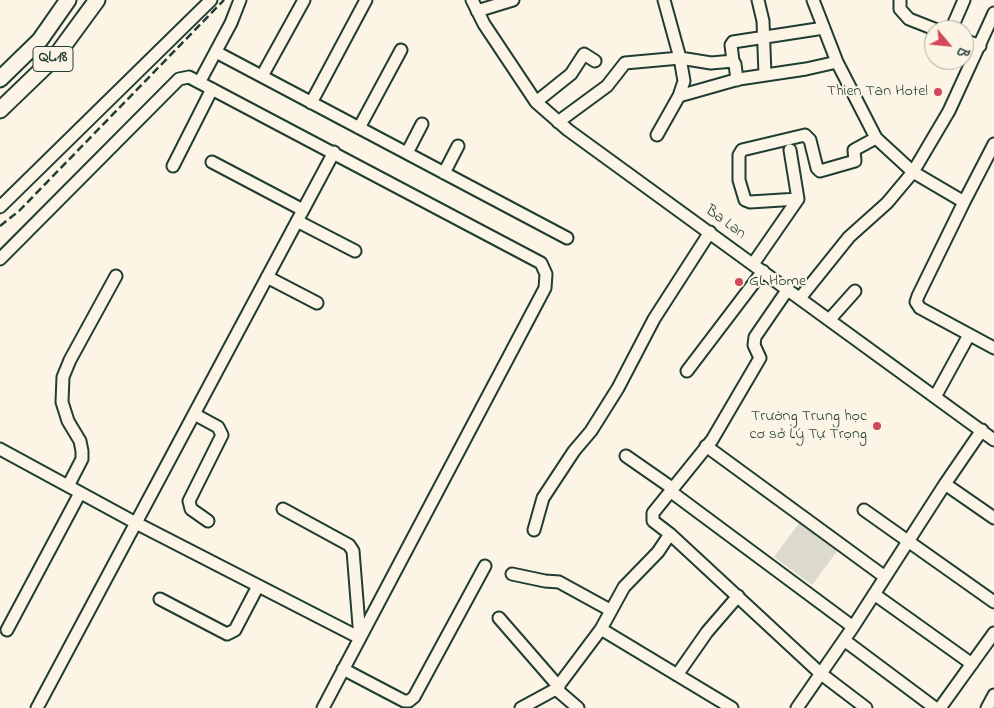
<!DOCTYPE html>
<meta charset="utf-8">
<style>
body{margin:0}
#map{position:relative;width:994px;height:708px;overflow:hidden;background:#fcf5e5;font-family:"Indie Flower",sans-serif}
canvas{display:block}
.north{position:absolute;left:924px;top:20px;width:50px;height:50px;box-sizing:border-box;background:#fcf5e5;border:1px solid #a4ab9e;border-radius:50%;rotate:118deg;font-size:14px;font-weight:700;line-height:20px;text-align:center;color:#1f3d34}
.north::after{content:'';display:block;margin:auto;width:18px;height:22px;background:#d1495b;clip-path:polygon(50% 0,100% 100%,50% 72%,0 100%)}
</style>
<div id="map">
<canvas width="994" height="708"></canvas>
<div class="north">B</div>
</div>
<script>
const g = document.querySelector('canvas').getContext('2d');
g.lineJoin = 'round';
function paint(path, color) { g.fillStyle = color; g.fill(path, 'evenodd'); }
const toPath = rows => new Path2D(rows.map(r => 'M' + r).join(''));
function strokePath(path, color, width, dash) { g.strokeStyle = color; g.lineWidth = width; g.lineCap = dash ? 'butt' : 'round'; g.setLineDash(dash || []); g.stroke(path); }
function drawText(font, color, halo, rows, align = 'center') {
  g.font = font + ' "Indie Flower",sans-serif'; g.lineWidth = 4; g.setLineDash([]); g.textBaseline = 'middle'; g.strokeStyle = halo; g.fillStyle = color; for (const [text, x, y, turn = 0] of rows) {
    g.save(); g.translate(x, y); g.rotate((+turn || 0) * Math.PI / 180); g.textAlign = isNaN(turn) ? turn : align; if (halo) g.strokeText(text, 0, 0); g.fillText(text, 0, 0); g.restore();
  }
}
paint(toPath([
 [800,522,838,550,812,585,774,557]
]), '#dcdacc');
const minor = toPath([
 [472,0,484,24,536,102,568,130,994,440],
 [758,0,763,21,765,75],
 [813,0,837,62,876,138,913,172,964,202],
 [900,0,900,9,909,19,937,30],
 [477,11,513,0],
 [951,30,964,0],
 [964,40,980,46],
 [216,52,567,238],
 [262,76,304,0],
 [737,80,735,64,733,61,731,45,733,42,824,28],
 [200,81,231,23,240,0],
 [679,96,739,79,806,69,837,62],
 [536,102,571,74,584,54,595,61],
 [311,103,366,0],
 [558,122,607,86,625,63,680,58,711,63,733,61],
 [359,128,401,50],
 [657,135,679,96,684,81,680,58,664,0],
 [994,144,964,202,918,296,916,302,920,308,994,348],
 [407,153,422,124],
 [212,162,303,210],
 [173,166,212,89],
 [444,173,458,146],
 [798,199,750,202,745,200,739,180,739,155,742,150,805,135,810,140,817,168,820,171,855,161,854,150,876,138],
 [0,207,211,0],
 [297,221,355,251],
 [0,259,179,79,189,77,541,263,546,274,545,288,323,708],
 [753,264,798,199,790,150],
 [267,277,317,303],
 [800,298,849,237,887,203,913,172,949,111,994,13],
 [830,319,855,291],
 [687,371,763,271],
 [935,397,969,335],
 [194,414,218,427,222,435,189,501,191,509,208,521],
 [706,446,885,577],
 [0,449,136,523,360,638],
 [626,456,672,488],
 [945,484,994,518],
 [68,486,82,459,82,451,80,441,68,421,62,402,63,377,70,360,116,276],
 [670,491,853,627],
 [283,509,349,545,353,551,360,638],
 [864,510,994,602],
 [534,530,543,498,574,451,591,431,618,388,654,319,710,232],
 [670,534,820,673,866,708],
 [512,574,545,581,559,582,610,610],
 [874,594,972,664],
 [160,599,227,634,235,630,258,586],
 [499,618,559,687],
 [601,629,732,708],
 [7,630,80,493],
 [844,640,935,708],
 [343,669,404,701,409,701,414,697,485,566],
 [677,675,707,632,738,596],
 [37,708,334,152],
 [521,708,556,689],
 [578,708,556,689,601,629,624,587,658,552,670,534,653,521,653,513,712,440,760,358,754,345,755,337,788,289],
 [797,708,853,627,945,484,982,430],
 [940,708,994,633],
 [987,708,994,695]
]);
const major = toPath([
 [0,79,40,40,68,0],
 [0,110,56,56,97,0]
]);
strokePath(minor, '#1f3d34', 15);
strokePath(major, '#1f3d34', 19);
strokePath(minor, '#fcf5e5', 11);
strokePath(major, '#fcf5e5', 15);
strokePath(toPath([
 [0,226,19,211,224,0]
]), '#1f3d34', 2.5, [8, 4]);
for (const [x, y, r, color] of [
 [938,92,5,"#d1495b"],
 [739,282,5,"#d1495b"],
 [877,426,5,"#d1495b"]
]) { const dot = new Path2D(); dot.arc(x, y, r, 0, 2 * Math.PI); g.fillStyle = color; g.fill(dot); strokePath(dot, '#fcf5e5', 2); }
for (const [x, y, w] of [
 [53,59,40]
]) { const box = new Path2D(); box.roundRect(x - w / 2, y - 12.5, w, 25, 4); g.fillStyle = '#fcf5e5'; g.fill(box); strokePath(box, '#1f3d34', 1); }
drawText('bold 15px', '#1f3d34', null, [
 ["QL.18",53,59]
]);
drawText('16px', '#1f3d34', '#fcf5e5', [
 ["Thien Tan Hotel",928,92],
 ["GL Home",749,282,"left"],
 ["Trường Trung học",867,417],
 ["cơ sở Lý Tự Trọng",867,435]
], 'right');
drawText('16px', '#1f3d34', '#fcf5e5', [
 ["Ba Lan",725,223,36]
]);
</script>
